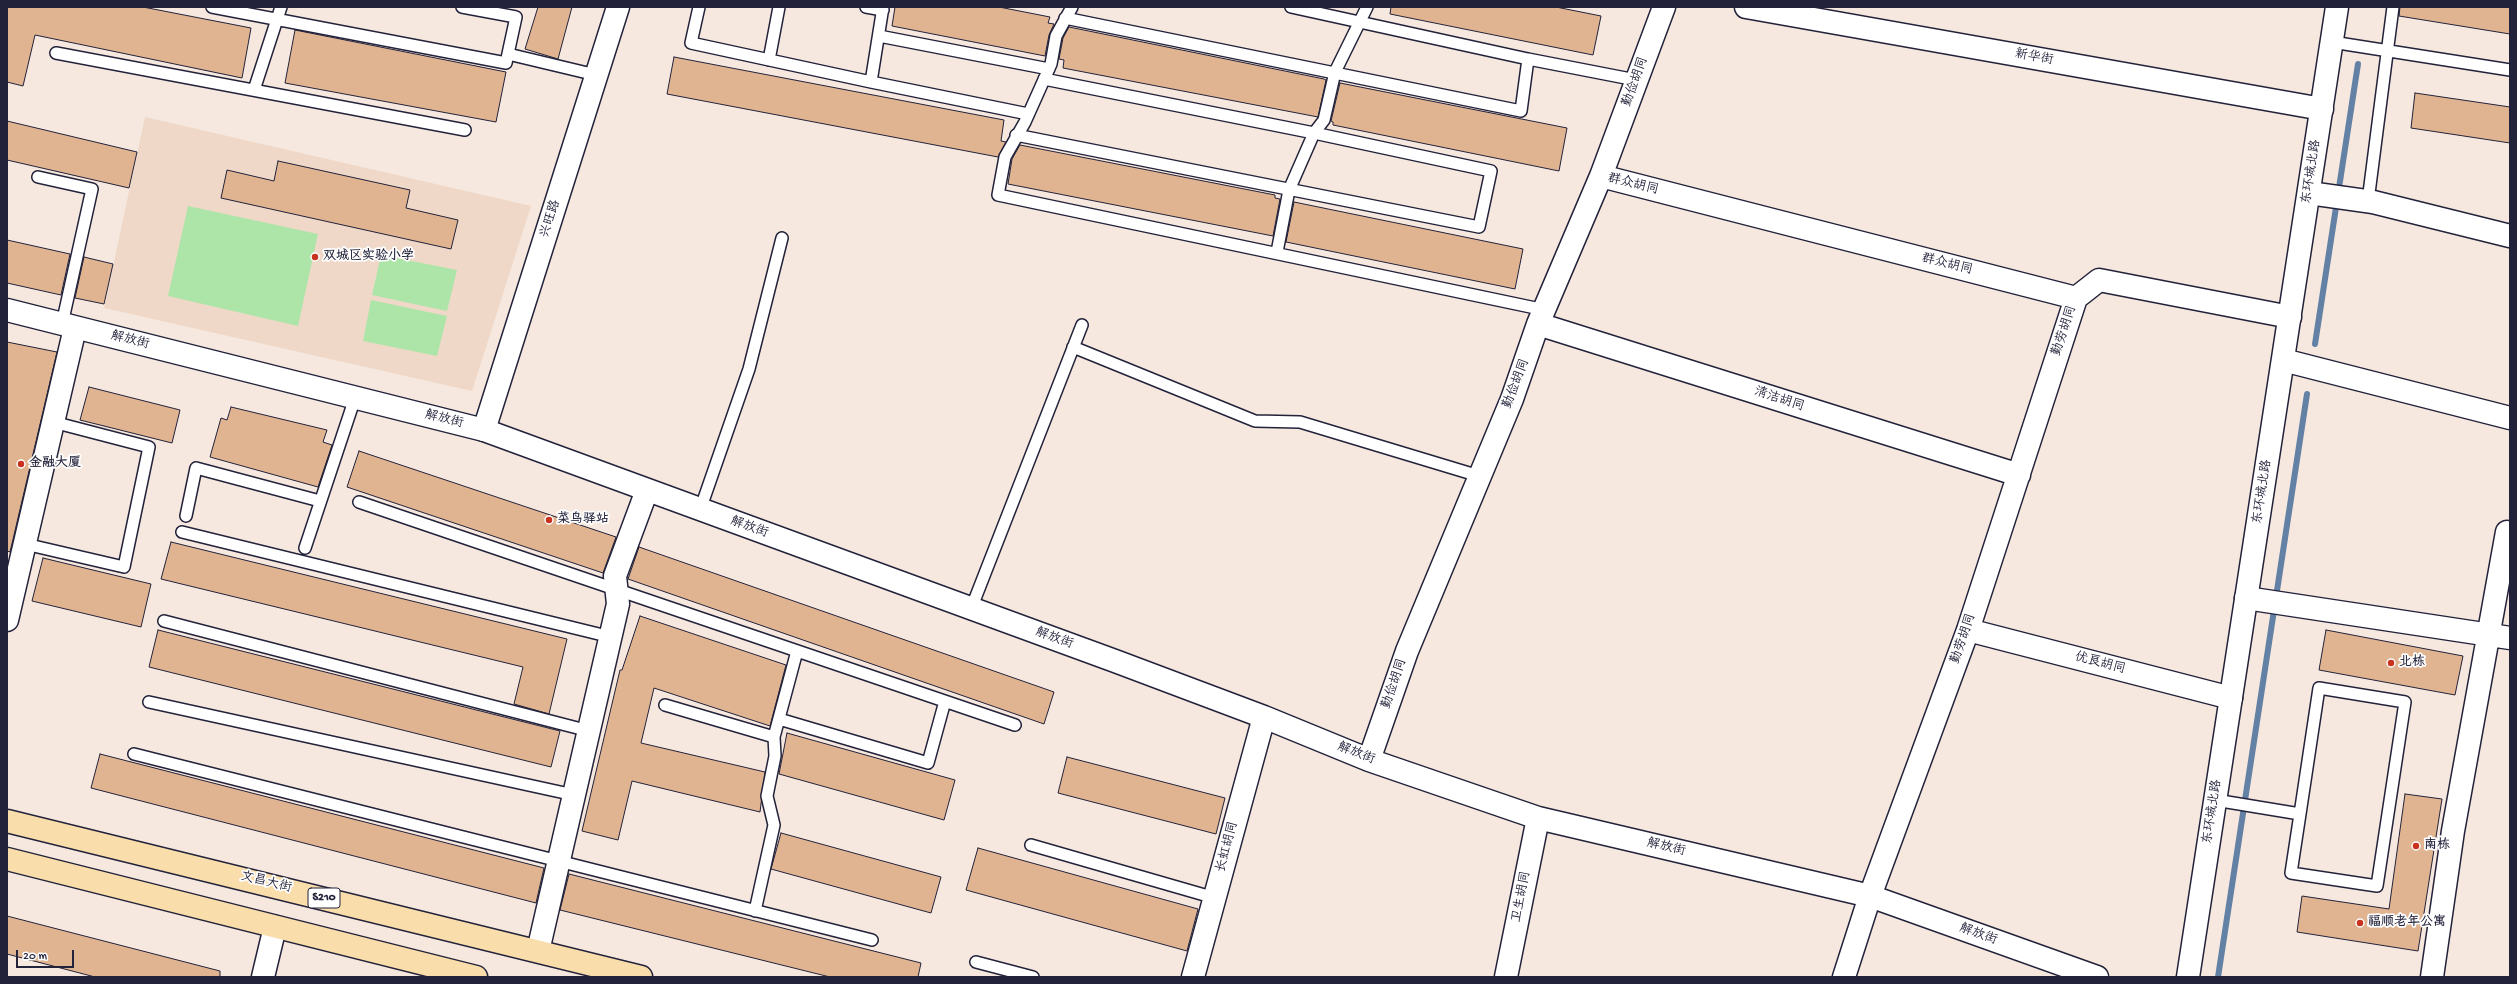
<!DOCTYPE html>
<meta charset="utf-8">
<style>
body{margin:0}
#map{position:relative;width:2517px;height:984px;overflow:hidden;background:#f6e8de;font-family:"Gochi Hand",sans-serif}
canvas{display:block}
.frame{position:absolute;inset:0;border:8px solid #22223b;pointer-events:none}
.scale{position:absolute;left:16px;top:950px;width:58px;height:18px;box-sizing:border-box;border:2px solid #22223b;border-top:0;padding-left:5px;font-size:12px;line-height:14px;white-space:nowrap;color:#22223b;-webkit-text-stroke:3px #fff;paint-order:stroke}
</style>
<div id="map">
<canvas width="2517" height="984"></canvas>
<div class="frame"></div>
<div class="scale">20 m</div>
</div>
<script>
const g = document.querySelector('canvas').getContext('2d');
g.lineJoin = 'round';
function paint(path, color) { g.fillStyle = color; g.fill(path, 'evenodd'); }
const toPath = rows => new Path2D(rows.map(r => 'M' + r).join(''));
function strokePath(path, color, width, dash) { g.strokeStyle = color; g.lineWidth = width; g.lineCap = dash ? 'butt' : 'round'; g.setLineDash(dash || []); g.stroke(path); }
function drawText(font, color, halo, rows, align = 'center') {
  g.font = font + ' "Gochi Hand","LXGW WenKai TC",sans-serif'; g.lineWidth = 3.5; g.setLineDash([]); g.textBaseline = 'middle'; g.strokeStyle = halo; g.fillStyle = color; for (const [text, x, y, turn = 0] of rows) {
    g.save(); g.translate(x, y); g.rotate((+turn || 0) * Math.PI / 180); g.textAlign = isNaN(turn) ? turn : align; if (halo) g.strokeText(text, 0, 0); g.fillText(text, 0, 0); g.restore();
  }
}
paint(toPath([
 [145,117,531,206,472,391,104,308]
]), '#efd8c7');
paint(toPath([
 [188,206,318,234,298,326,168,296],
 [381,255,457,270,447,311,372,295],
 [371,300,447,316,437,356,363,341]
]), '#ade5a9');
strokePath(toPath([
 [2315,344,2358,64],
 [2218,977,2307,394]
]), '#6281a4', 6);
const building = toPath([
 [7,7,143,7,251,28,242,78,35,35,23,86,7,82,7,7],
 [538,7,572,7,558,59,525,49,538,7],
 [895,7,999,7,1050,17,1048,23,1054,24,1049,35,1045,56,892,26,895,7],
 [1391,7,1556,7,1601,16,1593,55,1390,14,1391,7],
 [2400,7,2510,7,2510,34,2399,16,2400,7],
 [1069,27,1324,79,1326,80,1318,117,1063,68,1064,60,1059,59,1063,38,1069,27],
 [295,30,506,72,496,122,285,83,295,30],
 [674,57,1004,120,1001,141,1006,142,998,157,667,94,674,57],
 [1340,83,1567,128,1559,171,1333,125,1333,122,1331,121,1340,83],
 [2415,93,2510,107,2510,143,2411,128,2415,93],
 [7,121,137,152,129,188,7,160,7,121],
 [1020,145,1275,195,1275,198,1280,199,1273,236,1008,184,1012,159,1020,145],
 [278,161,410,190,406,208,458,220,451,249,221,198,227,170,274,181,278,161],
 [1294,202,1523,249,1515,289,1286,242,1294,202],
 [7,240,70,254,61,295,7,283,7,240],
 [84,257,113,264,104,304,75,298,84,257],
 [7,342,57,352,10,552,7,551,7,342],
 [89,387,180,410,172,443,80,420,89,387],
 [231,407,327,430,323,442,332,445,318,487,210,457,221,418,227,420,231,407],
 [359,451,616,537,603,573,347,487,359,451],
 [171,542,567,639,549,714,514,704,523,667,161,579,171,542],
 [639,547,1054,692,1044,724,628,579,639,547],
 [43,558,151,584,141,627,32,601,43,558],
 [640,616,786,665,770,726,654,688,641,743,765,772,760,812,632,781,618,840,582,831,620,670,622,670,640,616],
 [158,630,560,731,551,767,149,667,158,630],
 [2326,630,2463,656,2455,695,2319,670,2326,630],
 [787,733,955,780,944,820,779,774,787,733],
 [100,754,544,868,536,903,91,788,100,754],
 [1067,757,1225,798,1216,834,1058,793,1067,757],
 [2405,794,2442,799,2418,951,2297,932,2302,896,2389,909,2405,794],
 [781,833,941,877,931,913,771,869,781,833],
 [978,848,1198,909,1187,951,966,890,978,848],
 [569,874,921,963,918,977,830,977,560,910,569,874],
 [7,916,220,971,220,977,95,977,7,954,7,916]
]);
paint(building, '#e0b491');
strokePath(building, '#22223b', 1);
const lane = toPath([
 [212,7,506,63,516,17,462,7],
 [699,7,691,43,871,82],
 [866,7,883,10],
 [883,7,871,82,1028,114],
 [1072,7,1056,36,1051,64,1025,122,1005,157,998,195,1545,310],
 [1291,7,1528,59,1636,80],
 [1065,18,1521,111,1528,59],
 [879,36,1049,69],
 [2332,42,2510,70],
 [56,53,465,130],
 [508,54,596,75],
 [769,60,779,7],
 [254,90,281,7],
 [1016,135,1479,227,1491,171,1314,133,1044,79],
 [38,177,92,189,62,324],
 [2368,201,2393,7],
 [1277,252,1289,190,1314,133,1324,120,1335,72,1367,7],
 [1073,347,1255,421,1300,422,1479,476],
 [359,502,1015,725],
 [700,510,749,369,782,238],
 [186,516,196,468,320,501],
 [182,532,611,637],
 [25,544,124,567,149,447,53,422],
 [305,548,355,398],
 [971,609,1082,325],
 [164,621,589,731],
 [149,702,574,795],
 [665,705,774,737,797,651],
 [779,719,928,763,945,701],
 [134,754,872,940],
 [2215,800,2300,814,2319,688,2405,702,2377,886,2291,873,2300,814],
 [1031,845,1215,898],
 [755,911,774,825,767,796,775,756,774,737],
 [976,962,1033,977]
]);
const street = toPath([
 [1746,7,2322,109],
 [1601,176,2076,298,2099,280,2290,317],
 [2309,193,2373,202,2510,236],
 [1538,324,2019,475],
 [484,430,1115,661,1264,717,1369,760,1538,818,1870,896,2097,977],
 [2246,598,2510,638],
 [7,620,75,328],
 [1968,630,2231,698],
 [1369,760,1407,651,1512,399,1538,324,1601,176,1664,7],
 [538,951,618,604,615,576,647,490],
 [263,977,275,927],
 [1193,977,1264,717],
 [1506,977,1538,818],
 [1844,977,1870,896,1968,630,2076,298],
 [2432,977,2453,831,2507,532]
]);
const secondary = toPath([
 [7,310,484,430,618,7],
 [2283,360,2510,418],
 [2188,977,2337,7]
]);
const primary = toPath([
 [7,821,641,977],
 [7,859,476,977]
]);
strokePath(lane, '#22223b', 14);
strokePath(street, '#22223b', 25);
strokePath(secondary, '#22223b', 25);
strokePath(primary, '#22223b', 25);
strokePath(lane, '#fff', 11);
strokePath(street, '#fff', 22);
strokePath(secondary, '#fff', 22);
strokePath(primary, '#f9ddab', 22);
for (const [x, y, r, color] of [
 [315,257,4,"#c8321e"],
 [21,464,4,"#c8321e"],
 [549,520,4,"#c8321e"],
 [2391,663,4,"#c8321e"],
 [2416,846,4,"#c8321e"],
 [2360,923,4,"#c8321e"]
]) { const dot = new Path2D(); dot.arc(x, y, r, 0, 2 * Math.PI); g.fillStyle = color; g.fill(dot); strokePath(dot, '#fff', 1.5); }
for (const [x, y, w] of [
 [324,898,32]
]) { const box = new Path2D(); box.roundRect(x - w / 2, y - 10, w, 20, 3); g.fillStyle = '#fff'; g.fill(box); strokePath(box, '#22223b', 1); }
drawText('bold 12px', '#22223b', null, [
 ["S210",324,898]
]);
drawText('13px', '#22223b', '#fff', [
 ["新华街",2034,58,10],
 ["勤俭胡同",1636,82,-70],
 ["东环城北路",2312,172,-81],
 ["群众胡同",1633,185,14],
 ["兴旺路",551,219,-72],
 ["群众胡同",1947,265,14],
 ["勤劳胡同",2065,331,-72],
 ["解放街",130,341,14],
 ["勤俭胡同",1517,384,-69],
 ["清洁胡同",1779,400,18],
 ["解放街",444,420,14],
 ["东环城北路",2263,492,-81],
 ["解放街",749,528,20],
 ["解放街",1054,639,20],
 ["勤劳胡同",1964,639,-71],
 ["优良胡同",2100,664,15],
 ["勤俭胡同",1395,684,-71],
 ["解放街",1356,754,21],
 ["东环城北路",2213,812,-81],
 ["长虹胡同",1228,847,-75],
 ["解放街",1666,848,13],
 ["文昌大街",266,883,14],
 ["卫生胡同",1522,897,-79],
 ["解放街",1978,935,20]
]);
drawText('bold 13px', '#22223b', '#fff', [
 ["双城区实验小学",323,257],
 ["金融大厦",29,464],
 ["菜鸟驿站",557,520],
 ["北栋",2399,663],
 ["南栋",2424,846],
 ["福顺老年公寓",2368,923]
], 'left');
</script>
